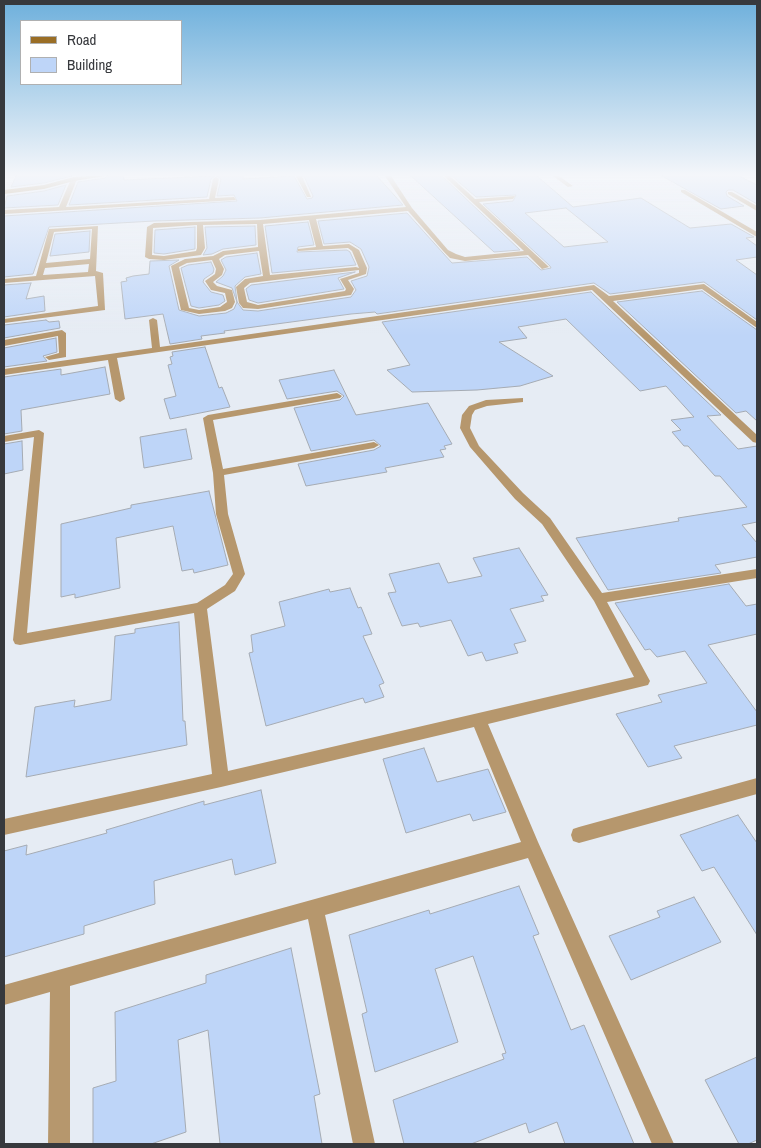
<!DOCTYPE html>
<style>
body{margin:0}
#map{position:relative;width:761px;height:1148px;overflow:hidden;background:#e6ecf4;font-family:"Archivo Narrow",sans-serif}
canvas{display:block}
.frame{position:absolute;inset:0;border:5px solid #37393d;pointer-events:none}
.legend{position:absolute;left:20px;top:20px;width:162px;height:65px;box-sizing:border-box;background:#fff;border:1px solid #afb0b1;margin:0;padding:6px 9px;list-style:none;font-size:15px;color:#37393d}
.legend li{display:flex;align-items:center;gap:10px;height:25px}
.legend b{width:25px;border:1px solid #afb0b1}
</style>
<div id="map">
<canvas width="761" height="1148"></canvas>
<div class="frame"></div>
<ul class="legend">
<li><b style="height:6px;background:#9a6e26"></b>Road</li>
<li><b style="height:14px;background:#bed5f8"></b>Building</li>
</ul>
</div>
<script>
const g = document.querySelector('canvas').getContext('2d');
g.lineJoin = 'round';
function paint(path, color) { g.fillStyle = color; g.fill(path, 'evenodd'); }
const toPath = rows => new Path2D(rows.map(r => 'M' + r).join(''));
function strokePath(path, color, width, dash) { g.strokeStyle = color; g.lineWidth = width; g.lineCap = dash ? 'butt' : 'round'; g.setLineDash(dash || []); g.stroke(path); }
const building = toPath([
 [16,176,72,176,44,183,11,187,16,176],
 [107,176,123,176,124,180,215,176,211,179,207,197,69,205,78,182,105,178,107,176],
 [217,176,243,176,243,179,294,176,307,199,312,198,313,196,304,176,377,176,403,205,260,218,154,221,49,227,33,274,4,277,4,216,237,201,234,195,217,196,221,179,217,176],
 [411,176,442,176,520,250,494,252,411,176],
 [452,176,537,176,573,207,641,198,690,228,731,224,754,237,746,238,757,246,757,257,736,260,757,275,757,320,704,282,610,294,594,283,377,314,375,312,351,314,224,331,225,333,201,336,202,339,170,344,163,314,125,319,121,282,127,281,126,278,133,276,149,274,150,261,179,260,169,266,179,310,199,316,226,313,234,309,237,302,243,310,258,311,351,297,356,290,351,281,367,276,369,267,361,249,350,242,324,244,318,221,407,213,452,263,527,257,541,270,551,268,550,266,483,204,513,201,516,195,476,197,452,176],
 [566,208,608,242,564,247,525,213,566,208],
 [662,176,739,176,757,185,757,204,733,190,728,190,726,192,727,196,744,206,721,209,662,176],
 [66,185,58,205,4,208,7,196,44,191,66,185],
 [308,222,314,245,298,247,297,252,347,250,350,252,356,265,272,273,265,226,308,222],
 [255,226,256,245,223,249,212,254,203,255,207,248,205,227,255,226],
 [195,227,195,249,164,254,154,253,155,230,195,227],
 [90,231,89,252,50,256,55,234,90,231],
 [257,253,261,274,245,277,235,286,237,302,232,288,216,282,223,276,226,270,221,260,226,257,257,253],
 [211,262,214,269,213,273,204,279,203,282,211,292,223,295,225,301,219,305,199,308,191,306,181,268,188,265,211,262],
 [355,272,338,278,344,289,258,303,249,300,246,289,251,285,355,272],
 [31,283,26,299,44,296,45,311,4,317,4,285,31,283],
 [702,291,757,330,757,421,746,411,736,413,617,302,702,291],
 [591,292,721,415,707,416,738,449,757,446,757,522,742,525,757,543,757,557,715,565,721,573,608,590,576,538,679,521,678,518,747,507,720,476,715,476,688,446,684,446,672,432,681,430,671,420,694,417,666,386,640,391,566,319,518,327,527,338,499,342,553,376,520,386,477,390,412,392,387,370,410,365,382,322,591,292],
 [46,320,49,322,59,321,60,328,4,338,4,325,46,320],
 [56,338,57,352,43,356,47,361,4,367,4,348,56,338],
 [205,347,219,388,222,387,230,407,170,419,164,399,176,396,168,365,172,364,170,357,173,356,172,352,205,347],
 [105,367,110,394,21,410,22,431,4,434,4,377,61,369,61,375,105,367],
 [334,370,356,415,428,403,452,444,444,446,446,449,440,450,444,457,385,468,387,472,306,486,298,464,374,450,381,446,374,440,311,451,294,408,340,400,344,396,337,391,287,399,279,380,334,370],
 [186,429,192,459,144,468,140,437,186,429],
 [22,441,23,470,4,474,4,444,22,441],
 [209,491,228,565,194,573,193,569,182,571,173,526,116,538,120,588,75,598,75,594,61,597,61,524,131,508,131,505,209,491],
 [519,548,548,595,541,596,544,601,510,609,526,641,514,644,518,653,486,661,482,652,468,656,451,620,420,627,418,623,402,626,388,593,396,592,389,574,439,563,448,583,482,576,473,558,519,548],
 [729,584,746,606,757,604,757,634,708,645,757,712,757,725,674,746,682,758,648,767,616,714,662,702,658,695,707,683,685,651,657,657,650,649,645,650,615,603,729,584],
 [350,588,358,608,361,607,372,634,363,636,384,683,379,685,384,697,365,703,363,698,266,726,249,653,253,652,251,635,285,626,279,602,329,589,330,592,350,588],
 [179,622,183,721,185,721,187,745,26,777,35,707,75,700,74,707,111,700,115,636,135,633,135,629,179,622],
 [424,748,437,782,488,769,506,812,473,821,470,814,406,833,383,759,424,748],
 [261,790,276,863,235,875,232,859,154,881,155,904,84,926,84,934,4,957,4,851,27,845,26,855,107,833,106,830,204,801,204,805,261,790],
 [738,815,757,843,757,935,714,867,702,871,680,835,738,815],
 [519,886,539,934,533,936,571,1030,584,1025,634,1144,565,1144,557,1122,529,1133,526,1123,471,1144,404,1144,393,1100,504,1059,502,1054,506,1053,473,956,435,969,458,1042,375,1072,362,1014,367,1012,349,935,429,910,430,914,519,886],
 [694,897,721,942,631,980,609,936,660,917,657,911,694,897],
 [291,948,320,1094,314,1096,322,1144,220,1144,208,1030,178,1040,186,1132,151,1144,93,1144,93,1088,116,1081,115,1012,206,983,206,975,291,948],
 [757,1057,757,1140,748,1144,739,1144,705,1080,757,1057]
]);
paint(building, '#bed5f8');
strokePath(building, '#a5abb3', 1);
paint(toPath([
 [296,176,302,176,311,197,307,197,296,176],
 [385,176,391,176,412,208,448,250,456,254,465,257,524,251,444,176,450,176,475,199,515,196,513,199,479,202,549,267,542,269,528,255,465,261,450,258,444,252,408,211,316,219,323,246,349,244,359,250,367,268,366,274,348,280,354,289,351,295,258,309,243,308,239,303,236,287,245,279,263,276,259,251,225,255,219,259,224,269,222,275,213,282,217,286,232,290,235,302,232,308,225,311,199,314,181,310,171,266,185,259,213,256,223,251,258,247,257,224,203,225,205,248,201,255,164,260,149,259,145,257,147,227,154,223,260,220,406,207,385,176],
 [309,220,316,247,298,249,298,251,348,248,352,251,359,268,356,267,270,275,263,224,309,220],
 [197,225,197,248,196,251,164,256,152,255,153,228,197,225],
 [212,260,216,269,215,274,205,281,211,290,225,293,227,302,220,307,199,310,189,308,179,267,187,263,212,260],
 [359,270,359,273,340,279,346,289,345,291,258,305,247,302,244,288,250,283,359,270],
 [553,176,559,176,573,186,568,187,553,176],
 [216,177,219,179,215,198,234,197,236,200,4,214,4,210,59,207,71,179,74,177,77,179,66,207,209,199,213,179,216,177],
 [681,190,685,190,757,232,757,237,681,192,681,190],
 [728,192,732,192,757,206,757,211,728,194,728,192],
 [98,226,96,271,103,273,105,310,4,323,4,319,98,306,95,276,4,283,4,279,36,276,49,229,98,226],
 [92,229,90,259,46,263,54,232,92,229],
 [89,264,88,272,43,275,45,268,89,264],
 [704,284,757,322,757,328,702,289,613,301,757,435,757,443,753,442,592,290,117,358,125,399,120,402,115,399,108,360,4,375,4,369,152,348,149,320,153,318,157,320,160,347,594,285,609,296,704,284],
 [62,330,66,333,66,357,49,360,45,357,59,353,58,336,4,346,4,340,62,330],
 [337,393,342,396,340,398,213,420,223,469,374,442,379,445,374,448,224,475,228,514,245,574,235,591,207,609,228,771,634,677,594,601,542,524,515,499,470,447,460,428,462,415,469,406,486,400,523,398,523,402,487,406,475,410,472,415,470,428,479,446,523,493,550,518,602,593,757,569,757,578,607,602,650,681,648,685,488,724,538,842,674,1144,652,1144,528,858,325,915,375,1144,353,1144,308,919,70,986,70,1144,48,1144,50,992,4,1005,4,985,521,842,474,727,221,787,4,835,4,819,212,774,194,613,20,645,15,644,13,640,34,437,4,442,4,436,39,430,44,433,27,633,197,603,225,585,233,574,216,514,213,473,203,418,208,415,337,393],
 [757,778,757,794,579,843,573,841,571,835,573,829,579,827,757,778]
]), '#b6976d');
paint(toPath([
 [89,176,105,176,74,181,44,189,4,194,4,190,44,185,74,177,89,176]
]), '#9a6e26');
const sky = g.createLinearGradient(0, 0, 0, 336);
sky.addColorStop(0, '#6eb0dc');
sky.addColorStop(0.52, '#f4f6fa');
sky.addColorStop(1, '#f4f6fa00');
g.fillStyle = sky;
g.fillRect(0, 0, 761, 336);
</script>
